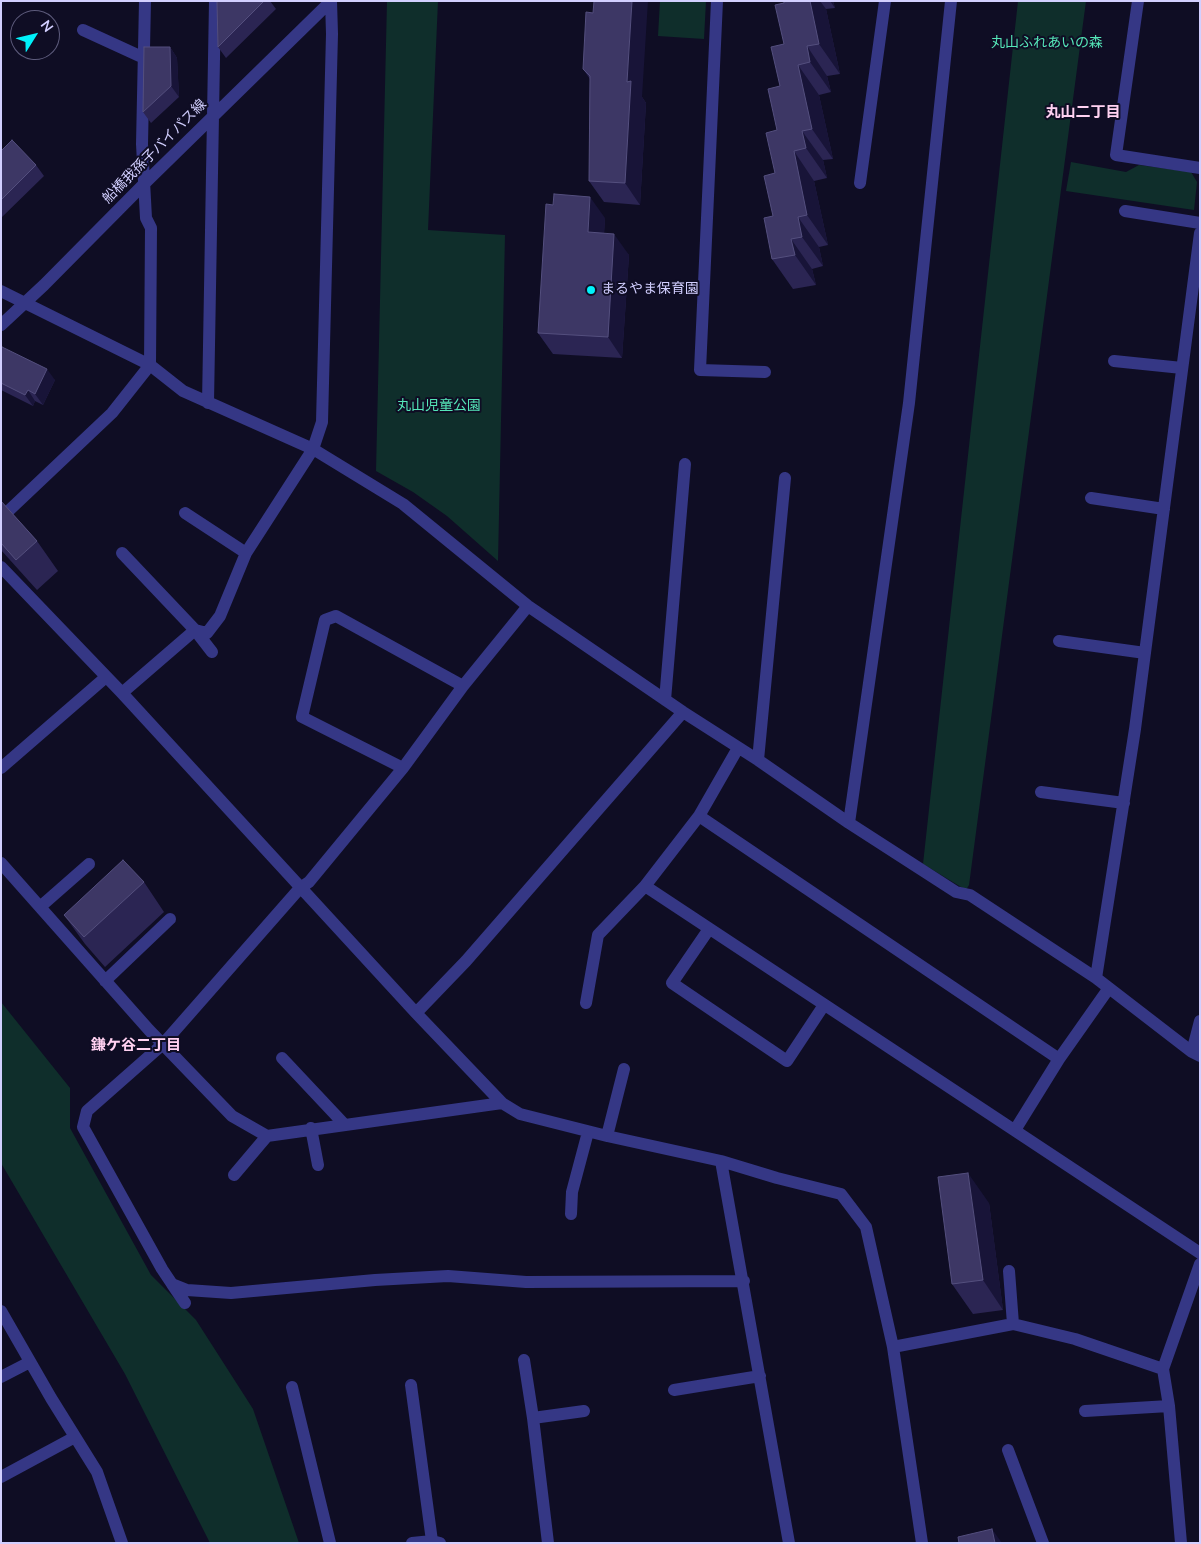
<!DOCTYPE html>
<meta charset="utf-8">
<style>
body{margin:0}
#map{position:relative;width:1201px;height:1544px;overflow:hidden;background:#0f0d24;font-family:"Nunito Sans",sans-serif}
canvas{display:block}
.frame{position:absolute;inset:0;border:2px solid #d2cfff;pointer-events:none}
.north{position:absolute;left:10px;top:10px;width:50px;height:50px;box-sizing:border-box;background:#0f0d24;border:1px solid #5d5b7c;border-radius:50%;rotate:54deg;font-size:14px;font-weight:700;line-height:20px;text-align:center;color:#d2cfff}
.north::after{content:'';display:block;margin:auto;width:18px;height:22px;background:#00f1fa;clip-path:polygon(50% 0,100% 100%,50% 72%,0 100%)}
</style>
<div id="map">
<canvas width="1201" height="1544"></canvas>
<div class="frame"></div>
<div class="north">N</div>
</div>
<script>
const g = document.querySelector('canvas').getContext('2d');
g.lineJoin = 'round';
function paint(path, color) { g.fillStyle = color; g.fill(path, 'evenodd'); }
const toPath = rows => new Path2D(rows.map(r => 'M' + r).join(''));
function strokePath(path, color, width, dash) { g.strokeStyle = color; g.lineWidth = width; g.lineCap = dash ? 'butt' : 'round'; g.setLineDash(dash || []); g.stroke(path); }
function drawText(font, color, halo, rows, align = 'center') {
  g.font = font + ' "Nunito Sans","Noto Sans JP",sans-serif'; g.lineWidth = 4; g.setLineDash([]); g.textBaseline = 'middle'; g.strokeStyle = halo; g.fillStyle = color; for (const [text, x, y, turn = 0] of rows) {
    g.save(); g.translate(x, y); g.rotate((+turn || 0) * Math.PI / 180); g.textAlign = isNaN(turn) ? turn : align; if (halo) g.strokeText(text, 0, 0); g.fillText(text, 0, 0); g.restore();
  }
}
paint(toPath([
 [387,1,438,1,428,230,505,235,498,561,447,516,413,492,376,471],
 [660,1,706,1,704,39,658,36],
 [1018,1,1086,1,969,885,966,890,923,864],
 [1071,162,1126,172,1139,165,1191,172,1197,182,1194,210,1066,191],
 [1,1002,70,1088,70,1128,151,1275,196,1320,253,1409,299,1543,210,1543,125,1374,1,1163]
]), '#0f2e2b');
strokePath(toPath([
 [717,1,700,370,765,372],
 [1138,1,1116,155,1200,168],
 [83,30,144,58],
 [860,183,885,1],
 [1125,211,1200,223],
 [1,291,150,365,183,391,313,449,403,504,528,606,683,712,758,760,849,823,956,892,970,895,1096,978,1192,1052,1200,1056],
 [1,325,44,285,145,183,331,1],
 [1114,361,1182,368],
 [208,403,215,1],
 [1091,498,1164,509],
 [185,513,246,553],
 [1,518,112,413,150,365,151,228,146,218,142,144,145,1],
 [122,553,195,630,212,652],
 [1,567,122,693,416,1013,502,1103],
 [528,606,463,686,403,768,309,882,300,888,163,1044,87,1111,83,1127,162,1269,172,1284,187,1290,231,1293,375,1280,448,1276,526,1282,744,1281],
 [1059,641,1145,653],
 [122,693,195,630,207,633,220,616,246,553,313,449,322,422,332,34,331,1],
 [665,700,685,464],
 [758,760,785,478],
 [1,768,106,677],
 [403,768,302,717,325,620,336,616,463,686],
 [1041,792,1124,803],
 [699,816,1059,1059],
 [849,823,909,403,951,1],
 [1,863,149,1030,232,1116,267,1136,502,1103,520,1114,607,1136,721,1161,777,1178,841,1194,866,1227,893,1347,922,1543],
 [645,886,1200,1253],
 [40,907,89,864],
 [709,929,672,983,787,1061,824,1005],
 [1096,978,1135,729,1200,233],
 [105,981,170,919],
 [586,1003,598,935,645,886,699,816,738,748],
 [416,1013,466,961,683,712],
 [1192,1052,1200,1021],
 [282,1058,344,1124],
 [311,1128,318,1165],
 [1015,1130,1059,1059,1109,988],
 [607,1136,624,1069],
 [721,1161,789,1543],
 [234,1175,267,1136],
 [571,1214,572,1192,588,1132],
 [1009,1271,1013,1324],
 [172,1284,185,1303],
 [1,1311,51,1398,97,1472,122,1543],
 [893,1347,1013,1324,1075,1339,1163,1369],
 [524,1360,533,1418,548,1543],
 [1,1377,30,1362],
 [411,1385,432,1541],
 [292,1387,330,1543],
 [674,1390,760,1376],
 [1085,1411,1169,1406],
 [533,1418,584,1411],
 [1008,1450,1043,1543],
 [1,1477,75,1437],
 [412,1543,432,1541,440,1543],
 [1181,1543,1169,1406,1163,1369,1200,1264]
]), '#353785', 12);
paint(toPath([
 [217,1,270,1,276,9,226,58,218,47],
 [784,1,833,1,835,8,826,9,840,74,827,76,831,92,819,95,833,159,823,160,827,178,814,181,828,245,819,247,823,266,812,269,816,285,793,289,772,259,773,216,775,173,780,86,784,44],
 [170,47,177,58,179,97,151,123,143,112],
 [583,69,642,97,646,103,640,205,604,202,589,181,590,79],
 [1,151,36,165,44,176,1,218],
 [605,218,604,233,629,255,622,358,553,354,538,333],
 [1,349,55,380,43,405,35,401,33,406,1,390],
 [1,501,37,541,58,571,37,590,1,550],
 [144,882,164,912,105,967,85,944,64,915],
 [989,1203,1003,1310,973,1314,952,1284]
]), '#2b2553');
paint(toPath([
 [632,1,648,1,642,97,646,103,640,205,625,183,627,82],
 [810,1,820,1,826,9,840,74,819,44],
 [830,1,833,1,835,8],
 [807,46,827,76,831,92,810,62],
 [170,47,177,58,179,97,171,86],
 [798,65,819,95,833,159,812,129],
 [802,131,823,160,827,178,806,148],
 [794,151,814,181,828,245,807,215],
 [590,197,605,218,603,253,588,232],
 [798,217,819,247,823,266,802,237],
 [614,234,629,255,622,358,608,337],
 [791,239,812,269,816,285,795,255],
 [47,369,55,380,43,405,35,394],
 [28,390,35,401,33,406,25,395],
 [968,1173,989,1203,1003,1310,983,1280],
 [992,1529,1002,1543,995,1543]
]), '#181438');
const building = toPath([
 [217,1,264,1,218,47,217,1],
 [594,1,632,1,627,82,631,81,625,183,589,181,590,76,583,69,586,12,593,13,594,1],
 [784,1,810,1,819,44,807,46,810,62,798,65,812,129,802,131,806,148,794,151,807,215,798,217,802,237,791,239,795,255,772,259,764,218,773,216,764,176,775,173,766,133,777,130,768,89,780,86,771,47,784,44,775,5,784,3,784,1],
 [144,47,170,47,171,86,143,112,144,47],
 [12,140,36,165,1,200,1,151,12,140],
 [554,194,590,197,588,232,614,234,608,337,538,333,546,204,553,205,554,194],
 [2,347,47,369,35,394,28,390,25,395,1,383,1,349,2,347],
 [1,501,37,541,16,560,1,543,1,501],
 [123,860,144,882,84,937,64,915,123,860],
 [968,1173,983,1280,952,1284,938,1177,968,1173],
 [992,1529,995,1543,959,1543,958,1537,992,1529]
]);
paint(building, '#3d3765');
strokePath(building, '#544f7e', 1);
for (const [x, y, r, color] of [
 [591,290,5,"#00f1fa"]
]) { const dot = new Path2D(); dot.arc(x, y, r, 0, 2 * Math.PI); g.fillStyle = color; g.fill(dot); strokePath(dot, '#0f0d24', 2); }
drawText('14px', '#55e6b8', '#0f0d24', [
 ["丸山ふれあいの森",1047,44],
 ["丸山児童公園",439,407]
]);
drawText('14px', '#d2cfff', '#0f0d24', [
 ["船橋我孫子バイパス線",155,152,-45]
]);
drawText('14px', '#d2cfff', '#0f0d24', [
 ["まるやま保育園",601,290]
], 'left');
drawText('bold 15px', '#ffd1f1', '#0f0d24', [
 ["丸山二丁目",1083,113],
 ["鎌ケ谷二丁目",136,1046]
]);
</script>
